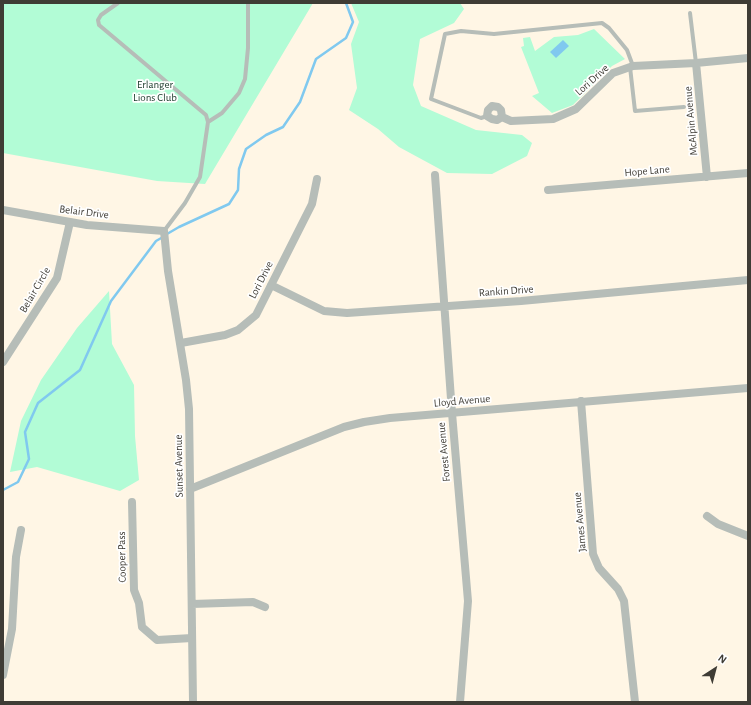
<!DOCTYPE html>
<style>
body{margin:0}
#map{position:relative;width:751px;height:705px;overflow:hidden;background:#fff6e5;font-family:"Alegreya Sans",sans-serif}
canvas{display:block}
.frame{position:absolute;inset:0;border:4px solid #3f3c35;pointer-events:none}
.north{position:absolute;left:695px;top:649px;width:40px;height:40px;-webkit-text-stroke:3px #fff;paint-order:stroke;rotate:36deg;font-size:11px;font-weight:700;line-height:16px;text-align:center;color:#3f3c35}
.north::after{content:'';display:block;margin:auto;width:14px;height:18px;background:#3f3c35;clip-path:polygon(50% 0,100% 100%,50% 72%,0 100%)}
</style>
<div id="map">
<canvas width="751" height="705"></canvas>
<div class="frame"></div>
<div class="north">N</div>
</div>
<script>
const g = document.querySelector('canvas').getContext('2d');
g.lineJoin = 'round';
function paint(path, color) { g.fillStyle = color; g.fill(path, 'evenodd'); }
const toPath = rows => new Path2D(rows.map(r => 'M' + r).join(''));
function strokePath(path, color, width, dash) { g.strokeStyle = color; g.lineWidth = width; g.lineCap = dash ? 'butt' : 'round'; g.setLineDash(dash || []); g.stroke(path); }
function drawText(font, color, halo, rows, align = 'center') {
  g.font = font + ' "Alegreya Sans",sans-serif'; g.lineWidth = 3.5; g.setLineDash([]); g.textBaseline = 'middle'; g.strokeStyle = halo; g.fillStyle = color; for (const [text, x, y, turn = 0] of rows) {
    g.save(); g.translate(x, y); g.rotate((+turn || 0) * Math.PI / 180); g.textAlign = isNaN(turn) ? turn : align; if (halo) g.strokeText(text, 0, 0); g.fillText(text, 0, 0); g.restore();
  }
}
paint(toPath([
 [3,3,313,3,205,184,157,181,3,153],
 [351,3,460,3,464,9,454,23,420,39,413,85,421,106,476,130,522,135,532,143,527,156,492,174,447,173,399,147,378,129,349,110,357,88,351,44,359,22],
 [594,29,625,59,612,66,573,105,552,113,532,96,539,93,521,47,524,46,523,38,530,37,535,51,554,37,578,35],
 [109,291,112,344,134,385,135,436,139,480,120,491,37,467,10,472,21,421,41,380,77,328]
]), '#b2fcd6');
paint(toPath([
 [563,40,569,46,556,58,550,52]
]), '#80c9ef');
strokePath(toPath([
 [167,234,179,227,229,204,238,190,239,169,246,149,266,135,283,127,300,102,316,59,346,38,353,22,346,3],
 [3,490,18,482,29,459,25,432,38,403,80,370,111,301,156,241,163,237]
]), '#80c9ef', 2.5);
strokePath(toPath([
 [118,3,101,15,98,20,99,25,206,115,208,122,200,177,185,203,164,231],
 [690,13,696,63],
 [630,67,635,111,684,107],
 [487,116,481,118,431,99,445,34,461,31,494,34,602,23,609,28,627,50,633,66],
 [208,122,222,113,239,93,245,79,248,48,248,3]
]), '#b6bdb8', 4);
strokePath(toPath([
 [696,63,707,177],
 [502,117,497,120,492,119,487,116,488,110,492,106,498,107,501,110,502,117,511,121,553,119,576,109,613,73,633,66,696,63,748,58],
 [435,175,452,413,468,601,460,702],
 [548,190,748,173],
 [3,210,87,225,164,231,168,271,186,380,189,409,193,702],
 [271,285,324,311,347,313,521,301,748,280],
 [181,343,225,335,238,330,256,315,312,204,317,179],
 [3,362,57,278,70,222],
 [581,401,593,554,599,568,618,589,624,601,635,702],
 [190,489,344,427,364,422,390,418,748,388],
 [132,502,134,590,139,603,142,627,157,640,192,638],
 [707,516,718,524,748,536],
 [192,604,253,602,265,607],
 [3,675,12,629,16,557,21,530]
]), '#b6bdb8', 8);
drawText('11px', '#3f3c35', '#fff', [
 ["Lori Drive",592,80,-42],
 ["McAlpin Avenue",691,121,-95],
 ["Hope Lane",647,171,-5],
 ["Belair Drive",84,212,7],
 ["Lori Drive",261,280,-63],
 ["Belair Circle",35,290,-60],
 ["Rankin Drive",506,291,-4],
 ["Lloyd Avenue",462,401,-5],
 ["Forest Avenue",444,452,-95],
 ["Sunset Avenue",179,466,-91],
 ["James Avenue",580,522,-95],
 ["Cooper Pass",122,557,-91]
]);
drawText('11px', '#173828', '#fff', [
 ["Erlanger",155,85],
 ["Lions Club",155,98]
]);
</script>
